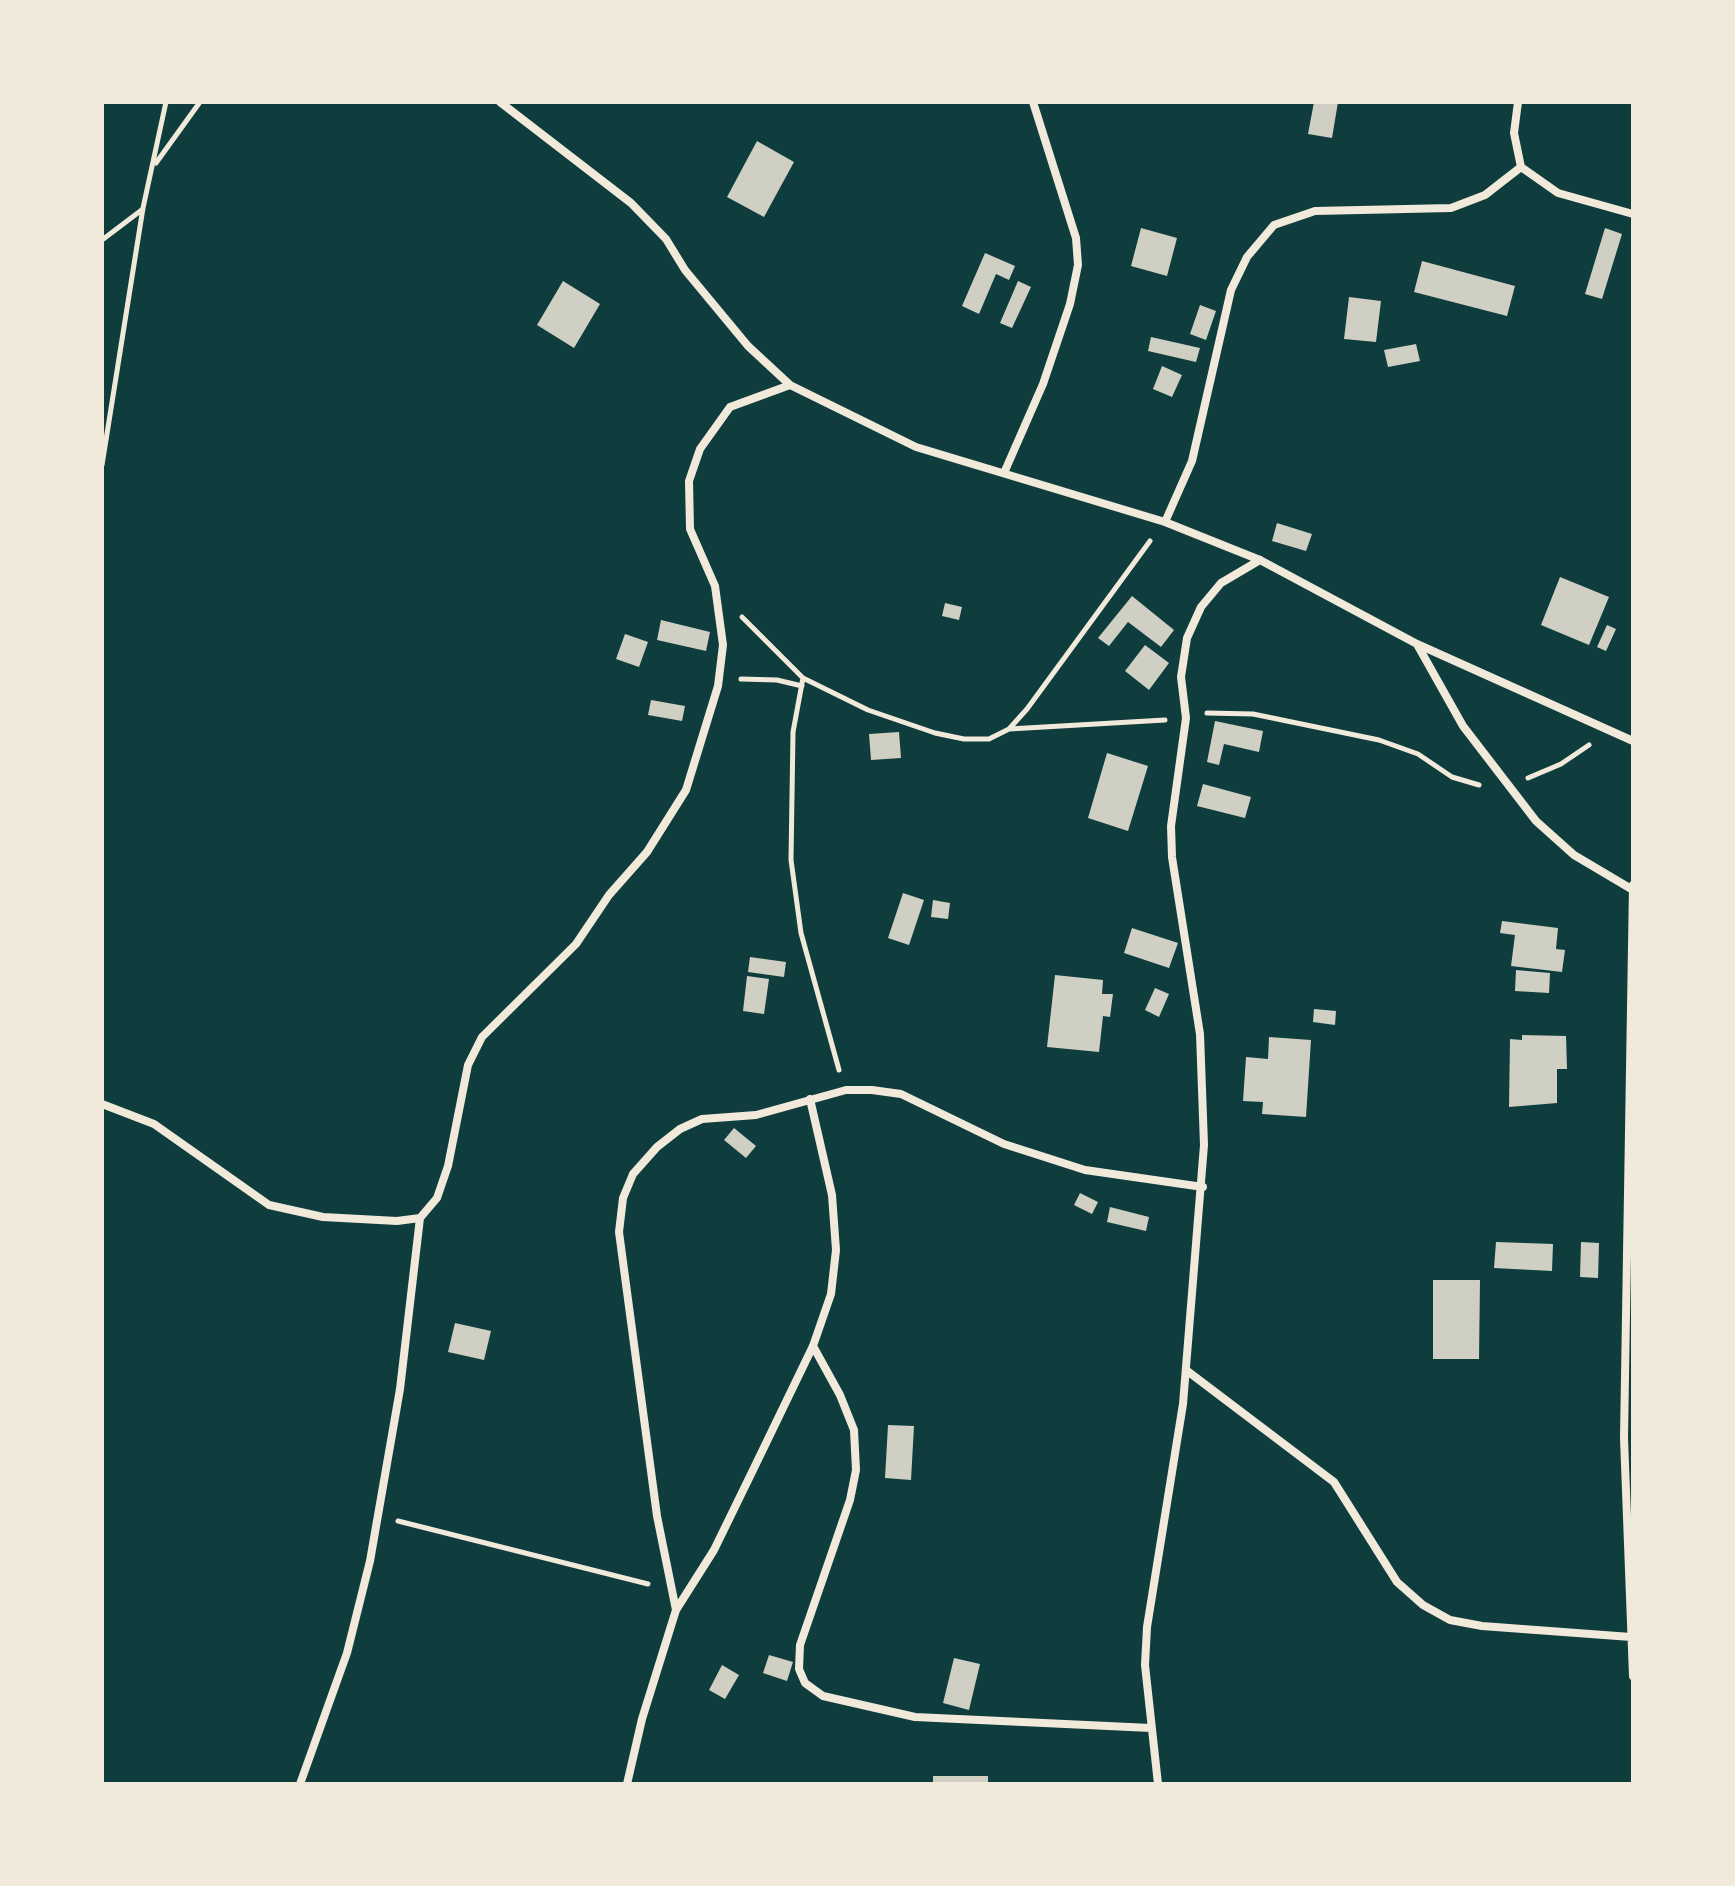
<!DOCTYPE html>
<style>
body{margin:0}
#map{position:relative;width:1735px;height:1886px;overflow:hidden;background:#0f3d3e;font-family:Barlow,sans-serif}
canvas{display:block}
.frame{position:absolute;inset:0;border:104px solid #f1e9da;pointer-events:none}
</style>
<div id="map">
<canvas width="1735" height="1886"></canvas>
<div class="frame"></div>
</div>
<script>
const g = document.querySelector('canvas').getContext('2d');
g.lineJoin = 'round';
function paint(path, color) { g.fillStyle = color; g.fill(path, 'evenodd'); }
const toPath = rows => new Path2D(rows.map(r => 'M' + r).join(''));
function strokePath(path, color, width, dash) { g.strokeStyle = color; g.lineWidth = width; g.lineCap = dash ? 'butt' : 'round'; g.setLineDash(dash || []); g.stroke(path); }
paint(toPath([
 [1314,102,1338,102,1332,138,1308,134],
 [757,141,794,162,764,217,727,197],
 [1141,228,1177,238,1167,276,1131,266],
 [1605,228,1622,234,1602,299,1585,294],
 [985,253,1015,266,1009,280,996,274,979,314,962,306],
 [1422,261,1515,286,1507,316,1414,292],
 [563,281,600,304,574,348,537,325],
 [1018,281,1031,287,1012,328,1000,323],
 [1349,297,1381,301,1376,342,1344,339],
 [1200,305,1216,311,1206,340,1190,334],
 [1151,337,1200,348,1196,362,1148,351],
 [1416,344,1420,361,1388,367,1384,350],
 [1162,366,1182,375,1172,397,1153,389],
 [1277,523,1312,534,1306,551,1272,541],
 [1560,577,1609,597,1589,645,1541,625],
 [1132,596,1174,630,1161,647,1128,622,1109,646,1098,638],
 [945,603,962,607,959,620,942,616],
 [661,620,710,632,706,651,657,640],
 [1607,625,1616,629,1606,651,1597,647],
 [625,634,648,642,639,667,616,659],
 [1145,645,1169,663,1149,690,1125,671],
 [651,700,685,706,682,721,648,715],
 [1215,721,1263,731,1259,752,1224,744,1219,765,1207,762],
 [899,732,901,758,871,760,869,734],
 [1107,753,1148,766,1128,831,1088,818],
 [1203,784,1251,797,1245,818,1197,806],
 [903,893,924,900,909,945,888,938],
 [933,900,950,903,948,919,931,917],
 [1502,921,1558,928,1556,949,1565,950,1562,972,1511,966,1515,935,1500,933],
 [1132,928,1178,943,1169,968,1124,953],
 [750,957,786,962,784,977,748,972],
 [1516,970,1550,973,1549,993,1515,991],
 [1055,975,1103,980,1102,994,1113,994,1110,1017,1103,1016,1099,1052,1047,1047],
 [747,976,769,979,764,1014,743,1011],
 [1155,988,1169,994,1159,1017,1145,1010],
 [1314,1009,1336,1011,1335,1025,1313,1022],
 [1522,1035,1566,1036,1567,1069,1557,1069,1557,1103,1509,1107,1510,1039,1522,1040],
 [1269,1037,1311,1040,1306,1117,1262,1114,1263,1102,1243,1101,1246,1057,1268,1059],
 [734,1128,756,1146,746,1158,724,1140],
 [1080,1193,1098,1202,1092,1214,1074,1205],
 [1110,1207,1149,1217,1146,1231,1107,1222],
 [1496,1242,1553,1244,1552,1271,1494,1268],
 [1581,1242,1599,1243,1598,1278,1580,1277],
 [1433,1280,1480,1280,1479,1359,1433,1359],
 [455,1323,491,1331,484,1360,448,1352],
 [888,1425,914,1426,911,1480,885,1478],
 [769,1655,793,1662,787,1681,763,1673],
 [954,1658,980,1664,969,1710,943,1703],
 [722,1665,739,1675,725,1699,709,1690],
 [933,1776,988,1776,988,1784,933,1784]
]), '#cfcfc3');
strokePath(toPath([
 [156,163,200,102],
 [102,240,143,209],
 [102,465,143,208,166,102],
 [742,617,803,678,868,710,935,733,964,739,989,739,1009,729,1027,709,1150,541],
 [803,678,793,732,791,860,801,933,839,1070],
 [741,679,777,680,802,686],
 [1207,713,1253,714,1379,740,1418,754,1452,777,1479,785],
 [1009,729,1165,720],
 [1528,778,1561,764,1589,745],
 [398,1521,648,1584]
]), '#f1e9da', 5);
strokePath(toPath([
 [500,102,631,203,666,239,685,270,748,346,790,385,916,447,1165,522,1260,560,1417,644,1633,741],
 [1518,102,1514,133,1521,167,1558,193,1633,214],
 [1004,473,1043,384,1070,304,1078,265,1076,238,1033,102],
 [1165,522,1192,461,1231,290,1247,257,1274,225,1315,211,1451,208,1485,195,1521,167],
 [1418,646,1463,726,1536,821,1574,855,1633,890],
 [1633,885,1624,1438,1633,1676],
 [102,1104,154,1124,269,1205,323,1217,397,1221,420,1218,437,1198,448,1166,468,1065,482,1037,576,944,609,895,647,852,686,790,718,686,723,645,715,586,690,529,689,481,700,449,730,407,790,385],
 [813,1346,840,1395,854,1430,856,1470,850,1500,800,1645,799,1669,805,1683,823,1696,915,1717,1151,1728],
 [1186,1370,1334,1482,1397,1582,1423,1605,1450,1620,1482,1626,1631,1637],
 [676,1610,657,1516,619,1232,623,1198,633,1174,657,1147,680,1129,702,1119,756,1115,846,1090,872,1090,901,1094,1004,1144,1085,1170,1203,1187],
 [300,1784,347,1653,370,1561,400,1389,420,1218],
 [627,1784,642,1719,676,1610,714,1550,754,1468,813,1346,831,1294,836,1250,832,1195,810,1099],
 [1158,1784,1145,1665,1147,1627,1183,1404,1204,1145,1200,1034,1172,857,1171,826,1186,718,1181,677,1187,638,1201,607,1221,583,1260,560]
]), '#f1e9da', 8);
</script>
